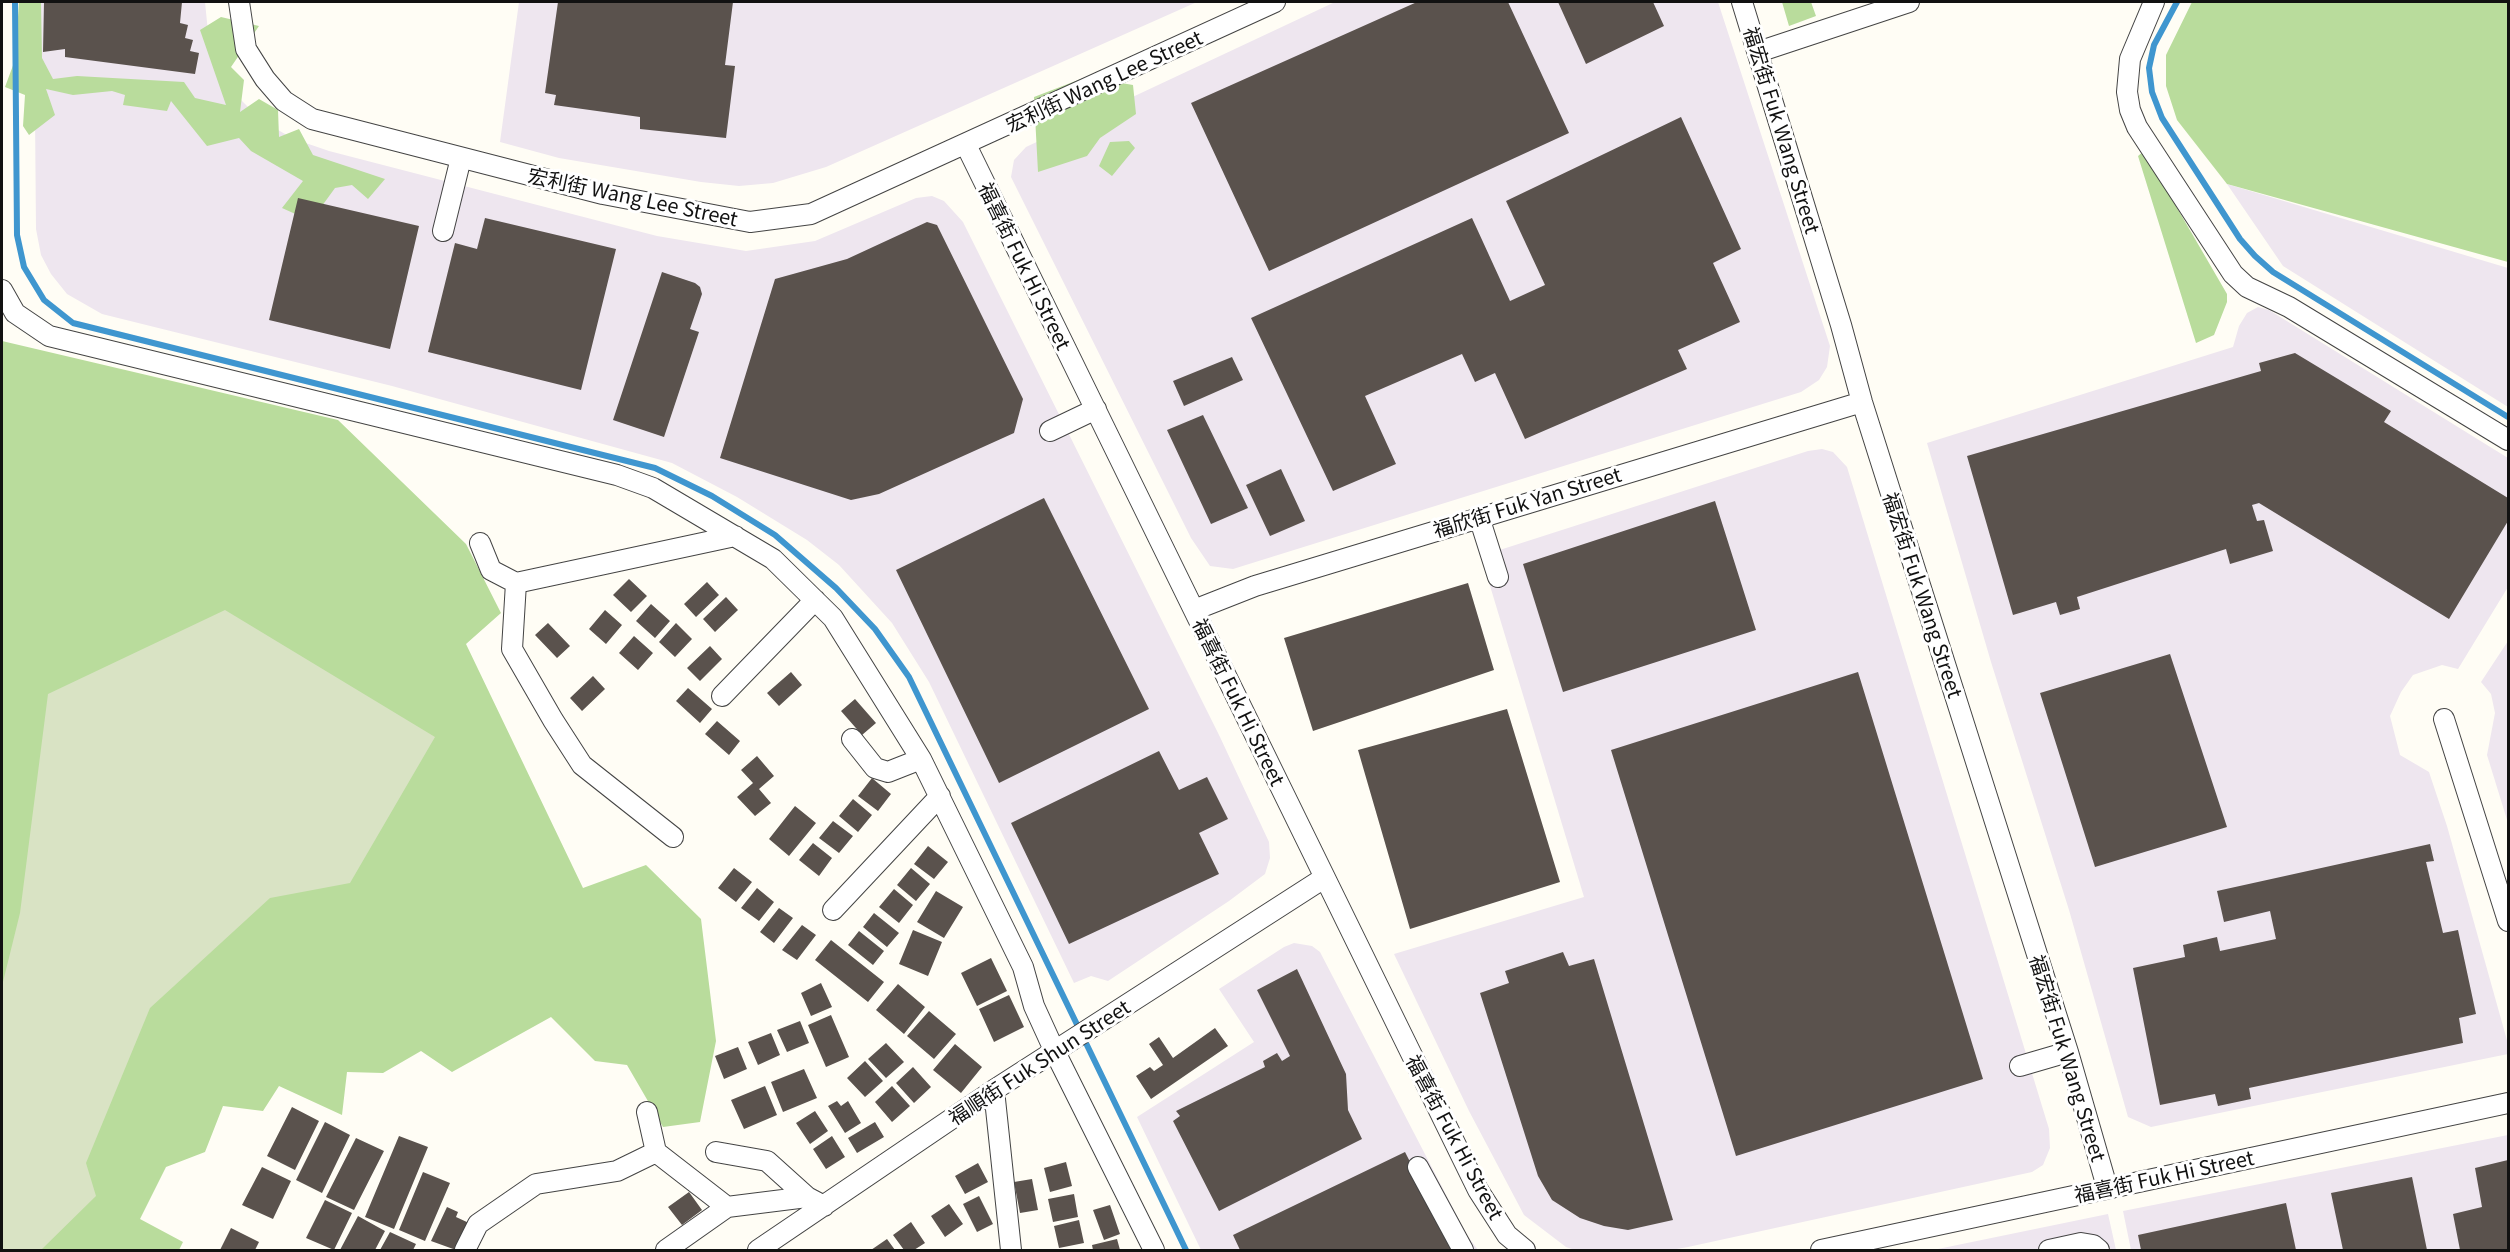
<!DOCTYPE html>
<meta charset="utf-8">
<style>
body{margin:0}
#map{position:relative;width:2510px;height:1252px;overflow:hidden;background:#fffdf5;font-family:Georgia,serif}
canvas{display:block}
.frame{position:absolute;inset:0;border:3px solid #111;pointer-events:none}
</style>
<div id="map">
<canvas width="2510" height="1252"></canvas>
<div class="frame"></div>
</div>
<script>
const g = document.querySelector('canvas').getContext('2d');
g.lineJoin = 'round';
function paint(path, color) { g.fillStyle = color; g.fill(path, 'evenodd'); }
const toPath = rows => new Path2D(rows.map(r => 'M' + r).join(''));
function strokePath(path, color, width, dash) { g.strokeStyle = color; g.lineWidth = width; g.lineCap = dash ? 'butt' : 'round'; g.setLineDash(dash || []); g.stroke(path); }
function drawText(font, color, halo, rows, align = 'center') {
  g.font = font + ' Georgia,"Noto Sans TC",serif'; g.lineWidth = 6; g.setLineDash([]); g.textBaseline = 'middle'; g.strokeStyle = halo; g.fillStyle = color; for (const [text, x, y, turn = 0] of rows) {
    g.save(); g.translate(x, y); g.rotate((+turn || 0) * Math.PI / 180); g.textAlign = isNaN(turn) ? turn : align; if (halo) g.strokeText(text, 0, 0); g.fillText(text, 0, 0); g.restore();
  }
}
paint(toPath([
 [34,2,205,2,209,42,239,98,262,121,294,139,329,151,657,236,746,251,815,241,916,198,932,196,944,201,963,222,1220,737,1269,842,1270,858,1265,874,1229,901,1108,981,1091,976,1074,983,929,682,892,623,839,565,807,540,737,497,672,463,392,386,102,314,67,294,51,274,41,255,36,229],
 [519,2,1197,2,826,167,773,183,739,186,701,182,559,158,500,142],
 [1335,2,1718,2,1830,346,1827,367,1819,380,1801,392,1233,569,1210,566,1191,538,1011,177,1014,160,1026,147],
 [2227,184,2508,268,2508,407,2283,266],
 [2258,307,2269,310,2508,458,2508,587,2458,669,2442,665,2413,675,2401,692,2390,716,2400,755,2429,772,2447,826,2508,1044,2508,1054,2151,1127,2128,1117,2069,910,1991,662,1927,443,2233,347,2239,326,2247,313],
 [1822,449,1833,452,1847,467,2049,1129,2050,1148,2043,1165,2032,1172,1688,1247,1671,1250,1575,1250,1566,1247,1524,1215,1469,1111,1394,954,1584,897,1481,556,1808,451],
 [2508,641,2508,823,2487,755,2495,713,2491,694,2481,682],
 [1294,943,1312,946,1320,952,1467,1235,1478,1250,1201,1250,1137,1117,1254,1042,1219,989,1284,947],
 [2508,1135,2508,1250,2131,1250,2123,1211],
 [2108,1214,2116,1250,1933,1250]
]), '#eee6ef');
paint(toPath([
 [19,2,41,2,42,58,53,79,77,76,184,82,195,98,226,105,200,30,221,17,259,26,231,67,244,80,240,112,259,99,278,110,279,137,299,129,313,155,385,179,368,199,352,185,335,188,311,221,282,208,303,181,251,151,239,138,207,146,171,101,167,111,123,105,125,95,112,91,73,95,46,89,55,115,29,135,23,126,25,95,5,87,15,60],
 [1782,2,1811,2,1816,16,1789,26],
 [2192,2,2508,2,2508,262,2227,184,2177,120,2166,86,2166,55],
 [1086,77,1133,85,1136,114,1100,138,1087,156,1038,172,1034,97],
 [1129,141,1135,148,1112,176,1099,166,1110,142],
 [2144,151,2227,294,2227,302,2214,335,2196,343,2138,156],
 [2,341,338,420,466,544,501,613,466,644,583,888,646,865,701,919,716,1041,700,1122,663,1127,627,1065,595,1061,551,1017,452,1072,421,1051,383,1073,347,1072,342,1115,279,1086,263,1111,223,1106,205,1152,166,1167,140,1219,183,1242,179,1250,2,1250]
]), '#b9dc9c');
paint(toPath([
 [225,610,435,737,350,883,270,898,150,1008,86,1163,96,1196,41,1250,3,1250,2,986,20,913,48,694]
]), '#d9e3c4');
strokePath(toPath([
 [15,2,17,235,24,267,44,300,73,323,655,468,712,496,775,535,836,588,875,629,909,677,1186,1250],
 [2177,2,2154,45,2149,68,2152,92,2162,118,2240,239,2255,256,2273,272,2508,417]
]), '#3f96cf', 6);
paint(toPath([
 [44,2,182,2,180,23,188,25,185,38,193,40,190,51,199,53,195,74,65,57,65,49,43,52],
 [558,2,733,2,725,65,735,66,726,138,640,129,640,117,554,105,556,95,545,93],
 [1417,2,1508,2,1569,133,1269,271,1191,103],
 [1558,2,1653,2,1664,26,1586,64],
 [1681,117,1741,249,1713,263,1740,322,1678,350,1687,369,1525,439,1495,373,1475,382,1462,354,1365,396,1396,464,1333,491,1251,318,1472,218,1510,301,1545,285,1506,201],
 [298,198,419,226,390,349,269,320],
 [485,218,616,249,581,390,428,352,455,243,477,249],
 [927,222,937,225,1023,399,1014,433,879,494,851,500,720,458,775,279,847,259],
 [662,272,695,283,700,287,702,294,690,329,699,332,664,437,613,420],
 [2295,353,2391,411,2384,422,2508,498,2508,521,2449,619,2259,503,2252,505,2257,521,2264,520,2273,551,2230,564,2226,549,2077,597,2080,609,2060,615,2056,602,2013,615,1967,456,2261,371,2259,363],
 [1232,357,1243,380,1184,406,1173,381],
 [1203,415,1248,508,1211,524,1167,430],
 [1281,469,1305,521,1270,536,1246,485],
 [1044,498,1149,709,999,783,896,570],
 [1715,501,1756,630,1563,692,1523,564],
 [629,579,647,596,631,612,613,595],
 [707,582,719,595,696,617,684,604],
 [1468,583,1494,670,1313,731,1284,638],
 [726,597,738,610,715,632,703,619],
 [651,604,670,621,655,638,636,621],
 [605,610,622,625,606,644,589,629],
 [548,623,570,646,557,658,535,635],
 [676,623,692,639,675,657,659,642],
 [634,636,653,653,638,670,619,653],
 [710,646,722,659,700,681,687,668],
 [2170,654,2227,827,2095,867,2040,693],
 [791,672,802,685,779,706,767,693],
 [1858,672,1983,1079,1736,1156,1611,750],
 [593,676,605,689,582,711,570,698],
 [688,688,712,709,700,723,676,701],
 [855,699,876,723,862,735,841,711],
 [1507,709,1560,882,1410,929,1358,750],
 [717,721,740,741,729,755,705,734],
 [1159,751,1179,790,1207,777,1228,819,1199,833,1219,874,1069,944,1011,823],
 [757,756,774,776,759,789,771,803,755,816,737,797,753,783,741,770],
 [872,778,891,794,878,811,858,796],
 [853,799,872,815,858,832,839,816],
 [795,806,816,823,789,856,769,839],
 [833,821,853,836,839,853,819,838],
 [813,843,832,858,819,876,799,860],
 [2430,844,2434,861,2426,862,2443,933,2458,930,2476,1014,2459,1018,2463,1043,2249,1088,2251,1099,2218,1106,2215,1094,2160,1105,2133,968,2185,957,2183,945,2217,937,2220,951,2276,939,2270,911,2224,922,2217,891],
 [928,846,948,862,934,879,914,864],
 [734,868,752,882,736,902,718,888],
 [911,868,930,884,916,901,897,885],
 [757,888,774,902,759,921,741,908],
 [894,889,913,905,899,923,879,907],
 [936,891,963,907,944,938,917,922],
 [779,908,793,918,774,943,760,932],
 [874,913,899,933,887,947,863,927],
 [802,925,816,935,797,960,782,950],
 [913,930,942,942,928,976,899,964],
 [859,931,884,951,873,965,848,945],
 [831,940,884,982,868,1002,815,960],
 [1563,952,1569,966,1594,959,1673,1220,1628,1230,1604,1226,1580,1218,1552,1200,1538,1176,1480,993,1509,983,1505,971],
 [991,958,1007,991,977,1006,961,973],
 [1297,969,1346,1074,1348,1110,1362,1139,1219,1211,1173,1121,1180,1116,1176,1111,1265,1067,1263,1061,1277,1053,1282,1061,1290,1056,1257,990],
 [821,983,832,1007,811,1016,801,993],
 [898,984,925,1007,904,1034,876,1010],
 [1009,995,1024,1027,994,1042,979,1009],
 [929,1011,956,1034,934,1059,907,1036],
 [831,1015,849,1057,826,1067,808,1025],
 [800,1021,809,1043,787,1052,777,1030],
 [1215,1028,1228,1046,1151,1099,1136,1076,1150,1067,1154,1071,1163,1065,1149,1044,1159,1037,1173,1058],
 [771,1033,780,1055,758,1065,748,1042],
 [886,1043,904,1062,886,1078,868,1059],
 [955,1044,982,1067,961,1093,933,1070],
 [738,1047,747,1069,724,1079,715,1056],
 [865,1061,883,1081,865,1097,847,1078],
 [913,1067,931,1087,914,1103,896,1083],
 [804,1069,817,1098,783,1112,771,1082],
 [765,1086,777,1115,744,1129,731,1100],
 [892,1086,910,1106,892,1122,875,1102],
 [837,1101,841,1106,848,1101,861,1123,845,1133,828,1106],
 [292,1107,319,1121,295,1170,267,1156],
 [815,1111,828,1131,810,1144,796,1123],
 [325,1122,350,1135,322,1193,296,1180],
 [875,1122,884,1137,857,1153,848,1138],
 [399,1136,428,1147,394,1229,365,1217],
 [832,1136,845,1157,826,1169,813,1149],
 [356,1138,384,1151,354,1210,326,1197],
 [1405,1152,1455,1250,1240,1250,1233,1235],
 [2508,1160,2508,1250,2460,1250,2453,1214,2482,1207,2475,1168],
 [1066,1162,1072,1186,1050,1192,1044,1168],
 [978,1163,988,1182,965,1194,955,1176],
 [262,1167,291,1181,273,1219,242,1205],
 [423,1172,450,1183,425,1241,399,1230],
 [2412,1177,2427,1250,2343,1250,2331,1193],
 [1032,1179,1038,1210,1020,1213,1014,1182],
 [689,1192,702,1210,682,1225,668,1207],
 [1074,1194,1078,1217,1053,1222,1048,1199],
 [979,1196,993,1224,977,1232,963,1204],
 [325,1200,352,1213,334,1250,306,1238],
 [2286,1203,2296,1250,2141,1250,2138,1235],
 [949,1204,963,1224,945,1237,931,1216],
 [1110,1205,1120,1234,1104,1240,1093,1210],
 [447,1207,458,1212,456,1217,469,1223,456,1250,431,1241],
 [358,1216,385,1231,375,1250,340,1250],
 [1079,1220,1084,1243,1059,1248,1054,1226],
 [911,1222,925,1243,914,1250,904,1250,893,1235],
 [231,1228,259,1242,255,1250,220,1250],
 [390,1232,416,1244,413,1250,380,1250],
 [887,1239,895,1250,871,1250],
 [1117,1239,1120,1250,1093,1250,1092,1245]
]), '#5a524d');
const minor = toPath([
 [239,2,246,49,265,79,284,101,312,119,603,194,750,222,811,214,1275,2],
 [1742,2,1841,325,1862,402,2068,1052,2107,1187],
 [2154,2,2130,59,2127,92,2130,110,2137,127,2233,274,2247,287,2289,307,2508,440],
 [1758,52,1909,2],
 [966,145,1478,1190,1507,1235,1525,1250],
 [443,231,461,158],
 [2,290,15,313,49,336,617,475,653,488,773,559,833,618,921,759,1023,967,1034,1006,1055,1052,1154,1250],
 [1050,431,1096,409],
 [1479,517,1498,577],
 [480,543,491,570,516,583],
 [1194,610,1255,586,1862,402],
 [722,696,815,600],
 [2444,719,2508,921],
 [852,739,875,768,888,772,921,759],
 [673,837,582,765,553,720,512,649,516,583,735,536],
 [833,910,940,796],
 [2020,1066,2068,1052],
 [994,1090,1011,1250],
 [647,1112,656,1152,727,1207,807,1197,824,1206],
 [716,1152,767,1161,807,1197],
 [1418,1167,1463,1250],
 [465,1250,478,1224,536,1184,617,1171,656,1152],
 [666,1250,727,1207],
 [758,1250,994,1090,1324,878],
 [1821,1250,2508,1103],
 [2049,1250,2081,1243,2093,1245,2099,1250]
]);
strokePath(minor, '#444', 22);
strokePath(minor, '#fff', 20);
drawText('20px', '#111', '#fff', [
 ["宏利街 Wang Lee Street",1104,81,-25],
 ["福宏街 Fuk Wang Street",1782,130,73],
 ["宏利街 Wang Lee Street",633,197,12],
 ["福喜街 Fuk Hi Street",1025,266,64],
 ["福欣街 Fuk Yan Street",1527,502,-17],
 ["福宏街 Fuk Wang Street",1923,595,72],
 ["福喜街 Fuk Hi Street",1239,702,64],
 ["福宏街 Fuk Wang Street",2068,1058,73],
 ["福順街 Fuk Shun Street",1039,1062,-33],
 ["福喜街 Fuk Hi Street",1455,1137,62],
 ["福喜街 Fuk Hi Street",2164,1176,-12]
]);
</script>
